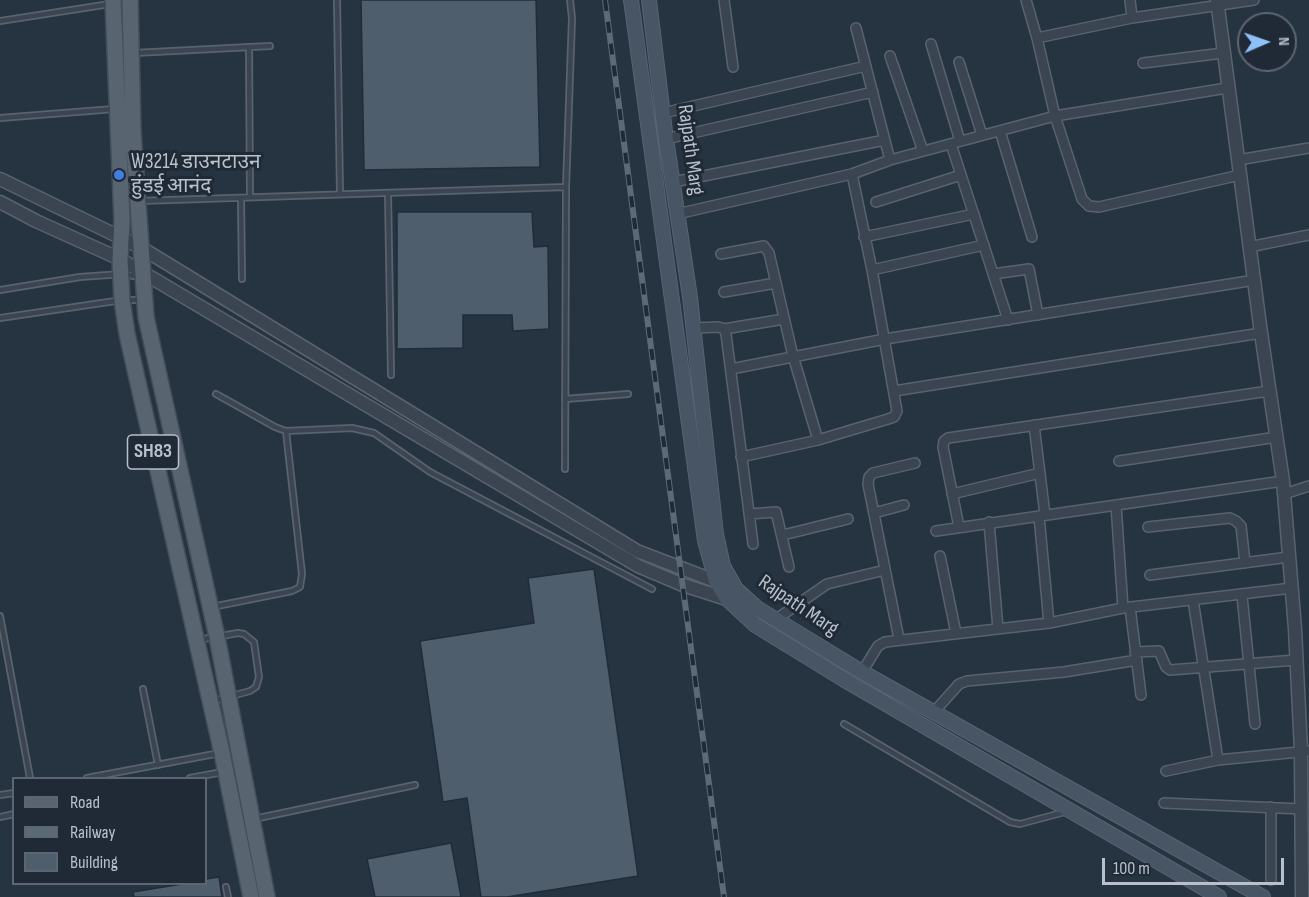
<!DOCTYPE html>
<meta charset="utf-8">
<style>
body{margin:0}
#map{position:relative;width:1309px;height:897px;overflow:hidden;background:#263341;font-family:"Sofia Sans Condensed",sans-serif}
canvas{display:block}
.legend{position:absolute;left:12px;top:777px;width:195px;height:108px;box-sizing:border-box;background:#1f2a36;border:2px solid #5c6672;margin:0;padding:8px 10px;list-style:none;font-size:18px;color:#b7c0cb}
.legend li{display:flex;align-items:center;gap:12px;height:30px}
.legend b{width:30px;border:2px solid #5c6672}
.north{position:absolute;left:1237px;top:12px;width:60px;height:60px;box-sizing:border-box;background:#1f2a36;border:2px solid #5c6672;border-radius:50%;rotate:88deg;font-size:16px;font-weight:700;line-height:24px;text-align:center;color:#b7c0cb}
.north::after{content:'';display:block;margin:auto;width:21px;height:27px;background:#8fbff7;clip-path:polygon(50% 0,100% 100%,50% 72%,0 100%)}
.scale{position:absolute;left:1102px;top:858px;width:182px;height:27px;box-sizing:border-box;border:3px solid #b7c0cb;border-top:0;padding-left:8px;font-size:18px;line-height:21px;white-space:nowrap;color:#b7c0cb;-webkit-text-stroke:4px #1f2a36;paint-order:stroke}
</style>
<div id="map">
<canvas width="1309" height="897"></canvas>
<ul class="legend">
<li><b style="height:8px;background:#586470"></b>Road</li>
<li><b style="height:8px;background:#5c6a77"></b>Railway</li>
<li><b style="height:16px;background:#4f5e6c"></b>Building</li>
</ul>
<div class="north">N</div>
<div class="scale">100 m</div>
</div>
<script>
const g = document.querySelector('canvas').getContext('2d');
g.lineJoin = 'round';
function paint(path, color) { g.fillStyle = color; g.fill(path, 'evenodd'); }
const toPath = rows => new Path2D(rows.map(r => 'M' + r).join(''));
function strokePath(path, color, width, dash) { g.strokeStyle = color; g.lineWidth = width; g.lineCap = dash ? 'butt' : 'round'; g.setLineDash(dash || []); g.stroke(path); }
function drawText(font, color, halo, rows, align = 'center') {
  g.font = font + ' "Sofia Sans Condensed","Noto Sans Devanagari",sans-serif'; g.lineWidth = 6; g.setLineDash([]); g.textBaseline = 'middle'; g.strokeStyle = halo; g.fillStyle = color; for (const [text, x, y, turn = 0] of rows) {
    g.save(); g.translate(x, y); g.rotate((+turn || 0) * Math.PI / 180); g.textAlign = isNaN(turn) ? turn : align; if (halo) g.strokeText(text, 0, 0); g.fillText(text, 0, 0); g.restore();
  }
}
const building = toPath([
 [361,0,536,0,540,167,364,170,361,0],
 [397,212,532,212,534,247,548,246,549,329,513,331,512,315,463,315,463,348,397,349,397,212],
 [594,569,638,876,507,897,481,897,467,798,443,802,420,641,534,623,528,578,594,569],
 [451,843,461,897,375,897,367,859,451,843],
 [219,877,222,897,134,897,133,892,182,884,206,884,206,879,219,877]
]);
paint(building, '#4f5e6c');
strokePath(building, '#212c38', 1.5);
const service = toPath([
 [337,0,340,194],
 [0,21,110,4],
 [249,47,250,197],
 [134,53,270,46],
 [0,118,114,109],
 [388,193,391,375],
 [241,198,242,279],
 [140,201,566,187],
 [0,290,80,277,122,274,140,277],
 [0,318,122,300,142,300],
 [216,394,275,427,286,431,352,428,374,433,430,472,652,589],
 [565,399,628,394],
 [565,469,566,187,572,18,570,0],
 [212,607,292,591,300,587,302,574,286,431],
 [0,616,30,778],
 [198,640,238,633,244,634,254,642,259,677,256,687,250,691,213,701],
 [143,689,158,765],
 [844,724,1010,822,1020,824,1065,812],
 [87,778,220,753],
 [190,778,223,772],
 [0,795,14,793],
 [0,817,14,814],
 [254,819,415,785],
 [226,887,228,897]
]);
const minor = toPath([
 [724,0,733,67],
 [1026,0,1037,38,1055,116,1082,199,1089,206,1099,207,1240,175],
 [1130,0,1132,18],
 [856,28,890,160],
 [1037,38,1132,18,1254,0],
 [931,44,960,141],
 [890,56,923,151],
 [959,62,982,135],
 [1143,63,1223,53],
 [663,113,866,66],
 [1000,131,1032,237],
 [666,139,873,92],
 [951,144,1008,320],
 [1238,160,1309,148],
 [673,182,885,140],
 [876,202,961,175],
 [677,214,852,174,890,160,1055,116,1227,88],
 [864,237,974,214],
 [1249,247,1309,235],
 [721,254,764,246,769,253,793,356,818,440],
 [872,270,984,245],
 [993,274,1029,269,1038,315],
 [724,292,776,283],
 [693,328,719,327,724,329,726,334,753,544],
 [724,329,784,319],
 [731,369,885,339,1255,280],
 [894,391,1261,333],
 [1034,425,1045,515],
 [741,457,818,440,888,419,894,417,897,411,872,270,852,174],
 [1119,461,1277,437],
 [952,494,1040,473],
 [1284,494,1309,486],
 [1116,505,1123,608],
 [874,513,904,505],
 [749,514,776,512,789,567],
 [1039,516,1049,623],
 [989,522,998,629],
 [959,527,943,447,944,441,948,438,1269,391],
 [1148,527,1230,518,1236,521,1241,526,1245,563],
 [936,531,1283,481],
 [783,535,848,519],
 [940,556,956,633],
 [1150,575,1289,557],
 [1242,596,1255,724],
 [1193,600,1218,760],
 [1130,607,1141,695],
 [775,620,827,584,885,570],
 [899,639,868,484,869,477,873,473,915,463],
 [1135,652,1159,651,1166,667,1170,670,1296,660],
 [862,672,878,646,885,642,1049,623,1123,608,1292,588],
 [934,712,959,684,967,681,1064,672,1137,660],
 [1166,771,1218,760,1309,751],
 [1164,803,1302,809],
 [1271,880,1271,807]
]);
const tertiary = toPath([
 [1217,0,1261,333,1283,481,1295,629,1301,751,1302,897],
 [0,179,140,247,637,551,723,584],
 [0,202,36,221,120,259,638,566,683,585,733,601]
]);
const secondary = toPath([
 [631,0,705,541,716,581,728,600,755,625,843,679,1219,897],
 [649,0,665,132,690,297,716,534,723,566,736,589,757,608,862,672,1263,897]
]);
const primary = toPath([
 [113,0,122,220,120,259,122,300,127,334,222,753,251,897],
 [130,0,133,133,146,317,217,637,267,897]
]);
strokePath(service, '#58636e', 8);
strokePath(minor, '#58636e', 12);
strokePath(tertiary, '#58636e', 15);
strokePath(secondary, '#58636e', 16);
strokePath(primary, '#444e5a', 18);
strokePath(service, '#3a4551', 4.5);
strokePath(minor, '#3a4551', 9);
strokePath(tertiary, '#3a4551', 12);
strokePath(secondary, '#485564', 14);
strokePath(primary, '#586470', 15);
const rail = toPath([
 [605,0,724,897]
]);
strokePath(rail, '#5c6a77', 6);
strokePath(rail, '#1f2a36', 4, [11]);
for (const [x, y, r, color] of [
 [119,175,6,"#3f7fe0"]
]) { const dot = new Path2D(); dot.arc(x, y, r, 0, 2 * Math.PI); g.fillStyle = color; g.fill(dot); strokePath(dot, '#1f2a36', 2); }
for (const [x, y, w] of [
 [153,452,51]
]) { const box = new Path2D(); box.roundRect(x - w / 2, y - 17, w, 34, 4.5); g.fillStyle = '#1f2a36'; g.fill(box); strokePath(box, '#b7c0cb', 1.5); }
drawText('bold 20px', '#b7c0cb', null, [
 ["SH83",153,452]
]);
drawText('21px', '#b7c0cb', '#1f2a36', [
 ["Rajpath Marg",690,150,82],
 ["Rajpath Marg",798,606,34]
]);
drawText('21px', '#b7c0cb', '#1f2a36', [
 ["W3214 डाउनटाउन",131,163],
 ["हुंडई आनंद",131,187]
], 'left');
</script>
